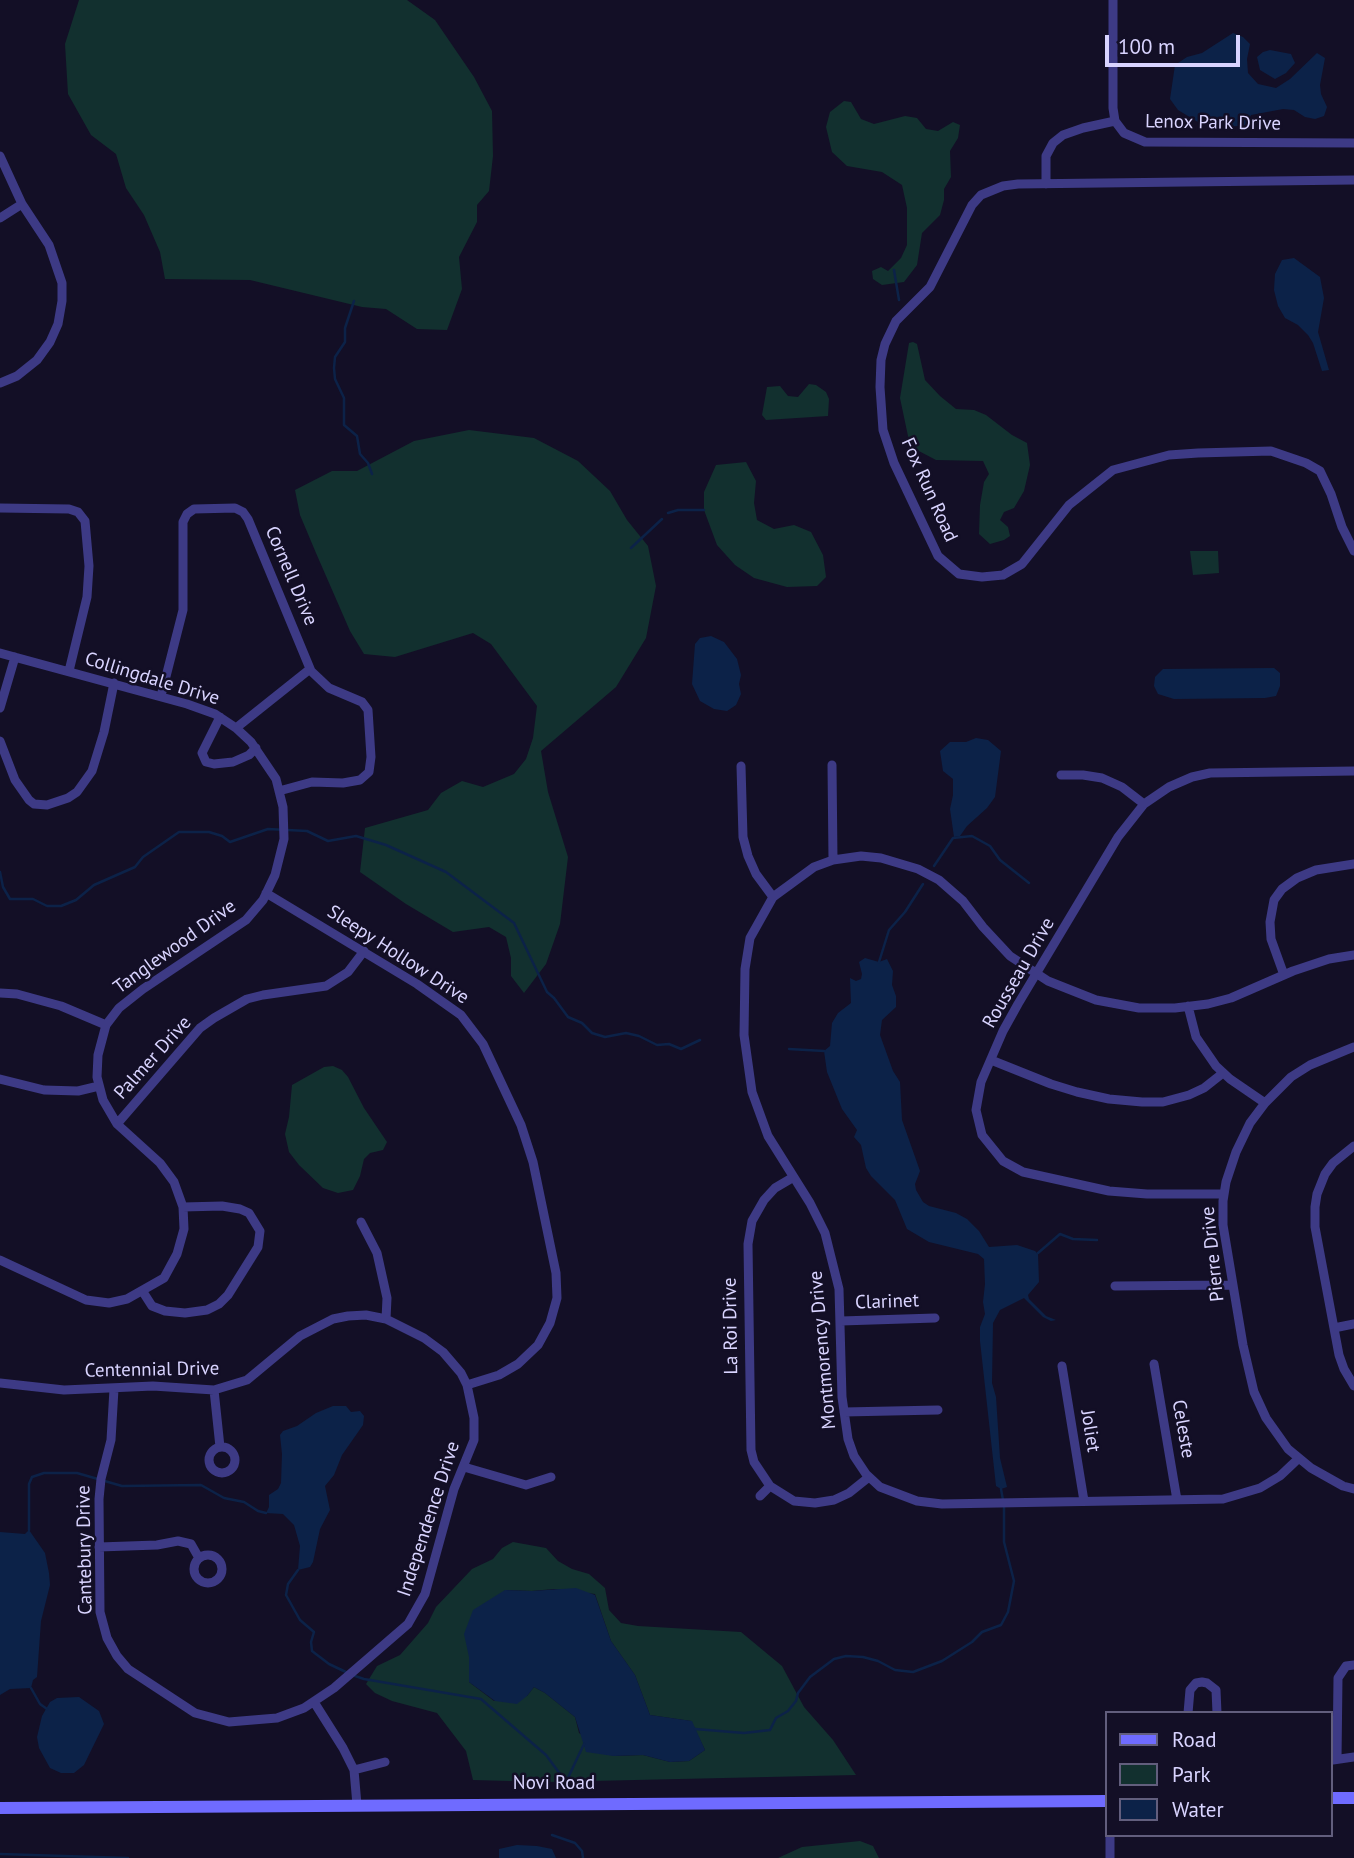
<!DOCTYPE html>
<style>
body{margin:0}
#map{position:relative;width:1354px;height:1858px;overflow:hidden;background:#130f26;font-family:"PT Sans",sans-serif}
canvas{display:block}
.legend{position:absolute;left:1105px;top:1711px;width:228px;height:126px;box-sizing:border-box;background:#130f26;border:2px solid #625e7d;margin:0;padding:9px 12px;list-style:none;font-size:21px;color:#d9d4ff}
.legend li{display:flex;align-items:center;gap:14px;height:35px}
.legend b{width:35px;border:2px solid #625e7d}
.scale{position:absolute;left:1105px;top:35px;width:135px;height:32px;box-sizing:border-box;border:4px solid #d9d4ff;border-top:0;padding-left:9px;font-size:21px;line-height:24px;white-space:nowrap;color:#d9d4ff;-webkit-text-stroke:5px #130f26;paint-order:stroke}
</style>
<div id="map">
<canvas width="1354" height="1858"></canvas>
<ul class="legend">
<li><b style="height:9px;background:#6f6bff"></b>Road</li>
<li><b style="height:19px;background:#12302f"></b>Park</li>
<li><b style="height:19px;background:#0c2248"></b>Water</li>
</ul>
<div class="scale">100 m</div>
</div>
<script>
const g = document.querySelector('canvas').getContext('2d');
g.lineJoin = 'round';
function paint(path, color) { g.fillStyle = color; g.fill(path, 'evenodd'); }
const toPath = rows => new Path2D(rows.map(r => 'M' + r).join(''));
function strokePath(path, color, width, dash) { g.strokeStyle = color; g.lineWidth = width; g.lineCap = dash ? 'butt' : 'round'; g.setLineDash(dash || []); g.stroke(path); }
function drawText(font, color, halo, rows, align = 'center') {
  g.font = font + ' "PT Sans",sans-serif'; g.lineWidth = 5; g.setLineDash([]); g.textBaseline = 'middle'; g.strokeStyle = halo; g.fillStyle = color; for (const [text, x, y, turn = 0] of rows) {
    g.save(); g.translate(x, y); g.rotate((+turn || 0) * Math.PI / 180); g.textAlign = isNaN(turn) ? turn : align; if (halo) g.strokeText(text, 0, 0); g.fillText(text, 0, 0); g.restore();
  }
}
paint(toPath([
 [79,0,407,0,435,20,474,77,492,111,493,156,489,191,477,205,477,222,459,257,462,289,447,330,417,329,386,309,362,307,250,280,165,279,160,252,144,215,126,188,116,154,91,135,68,94,65,44],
 [844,101,851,102,861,119,874,124,905,116,917,118,926,129,938,131,953,122,960,125,958,138,950,151,951,177,944,189,944,200,940,215,922,233,917,265,904,282,882,285,873,279,872,271,881,267,888,271,901,258,907,245,907,208,902,185,882,172,847,166,832,152,826,127,830,112],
 [913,342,917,344,925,380,940,396,956,409,974,410,986,415,1012,435,1027,443,1030,465,1024,491,1014,508,1004,512,1000,520,1008,527,1010,536,1004,540,990,544,979,534,980,505,984,482,989,474,983,461,936,460,915,449,908,436,900,398,909,343],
 [809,384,816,385,826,392,829,399,828,416,766,420,762,415,767,387,780,386,788,396,798,397],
 [469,430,534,438,578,461,610,491,627,520,648,546,656,586,646,638,616,687,541,751,548,792,568,857,560,924,546,964,524,993,511,976,511,958,506,937,489,927,453,932,406,904,360,872,365,828,428,810,441,793,462,781,483,787,514,774,526,759,533,738,537,706,491,644,473,633,395,657,364,654,350,631,316,553,300,515,295,490,332,471,357,471,414,441],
 [746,462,756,481,754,503,757,520,774,529,794,525,811,532,823,555,826,577,817,586,787,587,754,578,735,565,717,545,704,510,704,492,716,465],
 [1190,551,1218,551,1219,573,1193,575],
 [333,1066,342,1070,348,1077,364,1108,387,1142,383,1150,370,1153,364,1159,360,1176,353,1190,338,1193,323,1188,299,1165,289,1152,285,1134,289,1117,292,1085,324,1067],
 [513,1542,546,1548,558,1561,572,1569,589,1574,605,1588,609,1610,621,1623,638,1626,741,1632,782,1666,804,1707,833,1740,856,1775,547,1782,473,1780,466,1751,437,1713,392,1701,375,1693,366,1684,377,1666,400,1655,428,1623,436,1607,472,1569,493,1559,502,1548],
 [554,1589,595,1594,611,1641,635,1675,650,1715,691,1721,705,1750,689,1761,670,1762,643,1755,613,1756,579,1733,575,1717,545,1693,534,1687,527,1696,494,1701,469,1682,469,1657,505,1590,532,1591],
 [860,1841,873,1846,879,1858,778,1858,802,1847]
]), '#12302f');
paint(toPath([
 [1233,33,1243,37,1250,44,1247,59,1248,73,1258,84,1276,88,1290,79,1317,53,1325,58,1320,85,1321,94,1327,107,1324,116,1315,119,1305,117,1294,110,1283,109,1251,115,1247,125,1228,127,1203,125,1178,110,1170,99,1175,65,1187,57,1202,53],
 [1270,50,1291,54,1295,63,1286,73,1275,79,1260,70,1257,57,1263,52],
 [1294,258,1320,277,1324,298,1318,332,1329,370,1322,371,1313,343,1308,335,1298,325,1285,318,1278,306,1274,290,1275,274,1282,260],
 [711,636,724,642,737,659,741,675,739,684,741,694,736,705,727,711,714,709,700,701,692,684,695,644,700,638],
 [1274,668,1280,673,1280,686,1276,696,1265,698,1174,699,1158,694,1154,686,1155,677,1163,669],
 [976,738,988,740,1001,751,995,797,987,808,967,826,960,836,954,837,950,809,953,795,953,779,943,771,940,751,950,742,966,742],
 [865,958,879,962,887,959,893,971,892,985,896,996,896,1007,882,1020,880,1035,893,1071,900,1082,902,1120,920,1171,915,1184,916,1190,923,1202,929,1206,956,1213,967,1219,979,1231,989,1247,1017,1245,1035,1251,1038,1254,1039,1282,1028,1295,1029,1299,1046,1316,1056,1320,1051,1321,1043,1317,1024,1298,1000,1310,993,1323,992,1383,996,1397,1000,1458,1007,1487,1001,1489,996,1486,980,1341,980,1327,985,1314,983,1302,985,1284,984,1259,978,1254,929,1242,907,1229,895,1200,871,1176,866,1168,861,1145,854,1137,857,1130,842,1109,827,1072,824,1051,830,1046,832,1023,838,1013,851,1003,850,978,856,981,861,979,862,974,859,962],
 [333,1406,346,1406,351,1412,360,1411,364,1416,363,1425,342,1455,334,1475,325,1486,330,1510,320,1529,313,1562,310,1567,298,1570,300,1546,294,1525,283,1514,266,1513,269,1507,269,1495,278,1489,281,1483,282,1454,280,1435,283,1431,297,1426,316,1413],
 [29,1530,45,1553,49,1573,50,1585,41,1621,37,1677,33,1680,31,1688,10,1689,0,1695,0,1532,25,1534],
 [576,1588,595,1595,611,1641,635,1675,650,1715,692,1721,705,1750,689,1761,670,1762,643,1755,613,1756,586,1752,575,1717,545,1693,534,1687,527,1696,517,1704,495,1701,469,1682,469,1657,464,1634,473,1610,505,1590,532,1591],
 [79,1697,99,1711,104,1724,84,1765,74,1773,61,1773,50,1768,39,1748,37,1737,42,1716,50,1702,57,1698],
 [517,1845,537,1846,552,1849,556,1858,499,1858,499,1849]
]), '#0c2248');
strokePath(toPath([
 [894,270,899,300],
 [354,301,345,328,345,342,335,357,334,368,335,379,344,398,344,425,357,436,360,454,368,463,372,474],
 [668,513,678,510,704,510],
 [631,548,662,519],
 [934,866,953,838,972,836,990,846,1000,860,1029,883],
 [0,872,3,887,10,899,33,899,47,906,61,906,76,900,94,885,135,867,143,857,179,832,209,832,222,836,230,842,268,829,307,831,328,841,356,836,386,845,446,872,514,923,547,992,554,998,568,1017,582,1023,592,1033,605,1037,626,1033,639,1036,657,1045,669,1044,681,1049,700,1040],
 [879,962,889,930,905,912,923,884],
 [789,1049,824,1051],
 [1038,1253,1060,1234,1073,1239,1097,1240],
 [1001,1489,1003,1500],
 [29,1530,29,1484,32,1477,44,1473,77,1473,122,1486,201,1485,224,1498,244,1502,258,1511,266,1513],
 [298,1570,288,1584,286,1595,300,1620,314,1632,311,1642,312,1651,329,1664,348,1673],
 [355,1676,364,1679,481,1699,546,1755,566,1782],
 [31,1688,40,1704,47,1709],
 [695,1729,744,1733,770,1730,776,1718,788,1711,796,1701,798,1693,810,1677,834,1659,846,1656,863,1657,878,1661,895,1670,913,1672,942,1661,972,1642,982,1632,1001,1625,1008,1612,1014,1581,1004,1542,1004,1506],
 [566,1782,584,1744],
 [552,1835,575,1843,582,1851,583,1858],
 [0,1854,128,1858]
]), '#0c2248', 2.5);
strokePath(toPath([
 [1113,0,1113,108,1115,121,1124,133,1145,142,1354,143],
 [0,156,22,204,49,245,62,283,62,301,58,324,50,342,37,360,17,376,0,383],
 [1354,180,1018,184,1003,186,981,195,972,205,930,287,896,321,885,344,881,360,880,387,883,430,894,463,938,556,959,574,982,577,1003,575,1022,564,1069,505,1113,470,1169,455,1198,453,1271,451,1306,463,1320,471,1331,494,1342,527,1354,551],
 [1046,184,1046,156,1053,143,1063,135,1083,128,1115,121],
 [0,218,22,204],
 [0,508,69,509,78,512,85,521,89,566,87,597,69,671],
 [0,653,187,704,215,714,236,728,251,742,276,779,283,807,284,839,275,875,263,900,246,920,143,989,119,1008,106,1025,98,1055,97,1077,103,1100,117,1124,160,1163,174,1182,183,1207,184,1229,177,1254,164,1278,127,1299,109,1303,86,1300,0,1260],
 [161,696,183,610,183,522,187,514,194,509,235,508,243,512,248,519,311,671,329,688,362,702,368,710,371,757,369,772,360,780,343,783,312,782,279,791],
 [0,708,15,657],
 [220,717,202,753,206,762,214,764,233,762,249,755,256,748],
 [236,728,310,669],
 [0,741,15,780,29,800,34,804,47,805,68,798,77,792,92,771,104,732,114,683],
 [832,765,833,860],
 [741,766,743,837,748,856,756,874,773,897],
 [1061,775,1083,775,1102,778,1122,787,1144,804],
 [266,893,417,984,461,1015,483,1044,521,1125,533,1162,556,1273,557,1298,550,1323,538,1345,518,1364,499,1375,467,1385],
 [1284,975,1271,939,1270,922,1274,900,1282,889,1297,878,1316,870,1354,864],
 [0,993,17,994,61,1006,106,1025],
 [1188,1006,1196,1037,1216,1066,1230,1079,1265,1103],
 [1354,1047,1310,1065,1291,1077,1265,1103,1250,1123,1236,1152,1226,1182,1223,1201,1223,1225,1243,1345,1254,1392,1266,1418,1288,1449,1311,1468,1343,1486,1354,1489],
 [991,1060,1051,1084,1077,1092,1109,1099,1142,1102,1163,1102,1189,1095,1204,1088,1223,1073],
 [0,1079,44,1090,78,1091,99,1086],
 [117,1124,200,1028,214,1018,247,999,263,995,326,986,348,972,364,951],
 [1354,1146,1333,1163,1325,1174,1317,1194,1315,1207,1315,1227,1339,1355,1344,1369,1354,1386],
 [792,1178,775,1188,764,1200,752,1221,748,1244,751,1450,754,1462,770,1486,794,1501,815,1503,834,1500,849,1493,869,1477],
 [1224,1194,1147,1194,1109,1191,1023,1172,1003,1161,982,1135,976,1110,981,1082,1003,1031,1018,1004,1118,837,1144,804,1169,787,1192,777,1210,773,1354,771],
 [361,1222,377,1253,387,1298,386,1319],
 [1115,1286,1232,1285],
 [143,1292,152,1306,165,1311,185,1313,207,1310,219,1304,228,1295,258,1247,260,1231,249,1213,240,1209,222,1206,183,1207],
 [841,1321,935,1318],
 [1334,1328,1354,1324],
 [1154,1364,1177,1500],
 [1062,1366,1084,1501],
 [0,1383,64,1390,153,1386,214,1390,247,1380,300,1336,333,1319,348,1316,366,1315,386,1319,424,1338,443,1352,461,1373,467,1385,474,1418,474,1440,454,1489,425,1594,408,1624,334,1688,304,1708,277,1718,229,1722,195,1713,128,1669,117,1656,107,1638,100,1612,99,1499,101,1479,111,1440,114,1389],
 [214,1390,220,1447],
 [844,1412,938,1410],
 '209 1460a13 13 0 1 1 26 0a13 13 0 1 1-26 0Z',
 [1299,1458,1280,1476,1260,1488,1223,1499,942,1504,917,1501,880,1487,866,1474,854,1456,848,1439,842,1397,839,1289,825,1233,810,1203,768,1136,752,1092,744,1035,745,969,750,938,773,897,814,867,833,860,861,856,881,858,918,869,939,880,963,901,983,927,1010,956,1048,981,1096,1000,1139,1008,1175,1008,1208,1004,1231,998,1293,971,1329,959,1354,955],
 [464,1467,526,1485,551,1477],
 [760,1496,770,1486],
 [99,1547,157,1545,178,1541,191,1544,199,1558],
 '194 1569a14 14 0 1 1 28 0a14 14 0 1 1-28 0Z',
 [314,1702,343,1748,354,1770,357,1805],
 [1188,1713,1190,1690,1196,1683,1202,1682,1207,1683,1216,1690,1217,1713],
 [1337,1759,1338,1678,1346,1666,1354,1665],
 [1333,1760,1354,1757],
 [354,1770,385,1762],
 [1110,1858,1110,1835]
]), '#3d3a85', 9);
strokePath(toPath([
 [1331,1798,1354,1798],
 [0,1808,1107,1801]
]), '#6f6bff', 12);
drawText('19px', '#d9d4ff', '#130f26', [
 ["Lenox Park Drive",1213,123,1],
 ["Fox Run Road",929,490,66],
 ["Cornell Drive",291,576,67],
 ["Collingdale Drive",152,679,17],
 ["Tanglewood Drive",175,947,-36],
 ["Sleepy Hollow Drive",398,955,33],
 ["Rousseau Drive",1019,973,-60],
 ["Palmer Drive",153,1058,-48],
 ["Pierre Drive",1213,1254,-96],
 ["Clarinet",887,1302,-2],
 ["La Roi Drive",731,1326,-91],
 ["Montmorency Drive",823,1350,-95],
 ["Centennial Drive",152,1370,-1],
 ["Celeste",1183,1429,80],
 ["Joliet",1090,1431,81],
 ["Independence Drive",429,1519,-72],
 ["Cantebury Drive",85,1550,-91],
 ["Novi Road",554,1784]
]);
</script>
